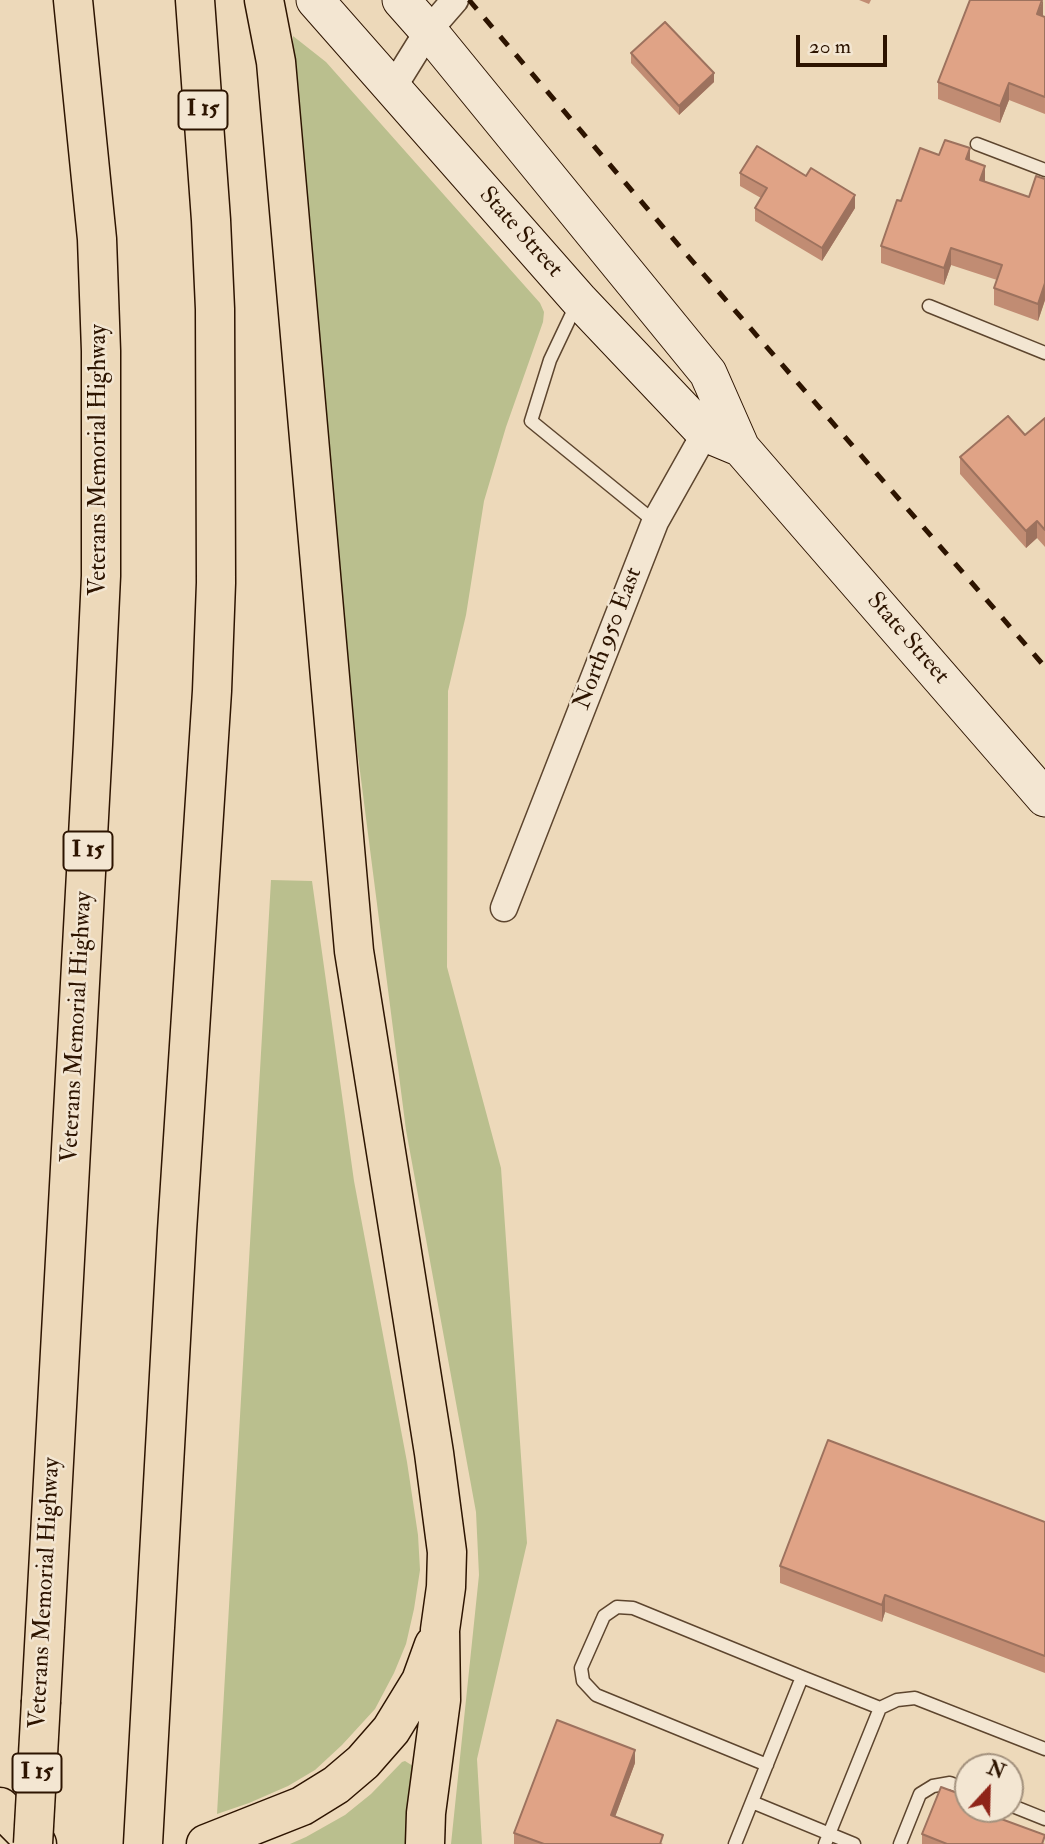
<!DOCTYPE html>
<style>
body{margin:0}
#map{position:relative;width:1045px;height:1844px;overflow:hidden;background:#edd9ba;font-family:"IM FELL Double Pica",serif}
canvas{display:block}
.north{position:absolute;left:954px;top:1753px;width:70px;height:70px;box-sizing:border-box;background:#f3e6d2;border:2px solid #a4927e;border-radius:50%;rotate:22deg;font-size:19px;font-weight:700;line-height:28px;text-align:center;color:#2d1400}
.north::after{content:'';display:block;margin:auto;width:24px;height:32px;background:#8f2418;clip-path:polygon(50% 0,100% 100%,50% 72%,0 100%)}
.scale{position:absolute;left:796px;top:35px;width:91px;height:32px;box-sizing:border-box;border:4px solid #2d1400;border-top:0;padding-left:9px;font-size:21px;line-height:24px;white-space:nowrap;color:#2d1400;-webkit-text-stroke:5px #f3e6d2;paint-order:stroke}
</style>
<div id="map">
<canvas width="1045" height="1844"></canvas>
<div class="north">N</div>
<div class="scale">20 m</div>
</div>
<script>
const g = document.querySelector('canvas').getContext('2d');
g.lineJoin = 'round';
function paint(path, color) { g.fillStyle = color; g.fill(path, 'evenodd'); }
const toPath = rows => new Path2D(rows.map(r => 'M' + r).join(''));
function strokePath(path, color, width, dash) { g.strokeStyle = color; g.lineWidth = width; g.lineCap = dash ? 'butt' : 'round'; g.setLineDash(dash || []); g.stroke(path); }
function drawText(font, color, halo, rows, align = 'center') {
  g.font = font + ' "IM FELL Double Pica",serif'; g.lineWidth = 5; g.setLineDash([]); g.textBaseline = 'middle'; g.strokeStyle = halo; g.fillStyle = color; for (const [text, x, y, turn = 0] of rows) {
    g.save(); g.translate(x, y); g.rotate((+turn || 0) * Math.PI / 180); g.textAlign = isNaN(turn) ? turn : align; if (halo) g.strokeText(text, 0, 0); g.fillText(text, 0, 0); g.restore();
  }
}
paint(toPath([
 [293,36,326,62,540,303,544,312,543,322,506,427,484,501,466,615,448,691,447,967,501,1168,527,1543,477,1759,482,1844,451,1844,479,1575,476,1512,406,1130,347,670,296,190],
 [271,880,312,881,354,1181,407,1462,418,1535,420,1570,414,1609,406,1644,394,1673,375,1709,342,1745,315,1770,288,1786,249,1803,217,1814],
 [405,1761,413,1766,407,1844,290,1844,306,1837,345,1815,371,1794,402,1762]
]), '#babf8e');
const service = toPath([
 [977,144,1045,170],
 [577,303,550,360,531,421,655,522],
 [929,306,1045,353],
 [802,1677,880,1708],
 [752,1802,854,1844],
 [1010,1805,1045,1819],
 [735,1844,802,1677,633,1608,617,1607,604,1616,581,1668,583,1681,596,1695,767,1765],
 [825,1844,880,1708,897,1700,915,1698,1045,1749],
 [900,1844,920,1794,933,1786,950,1783,968,1790]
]);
const minor = toPath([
 [392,89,428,31,455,0],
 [504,908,655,522,705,433,706,417]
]);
const secondary = toPath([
 [315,0,579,300,705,433,741,448],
 [401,0,432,35,708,373,741,448,1045,798]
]);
const motorway = toPath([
 [264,0,276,62,354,951,434,1453,447,1552,446,1587,440,1630,441,1700,426,1813,425,1844],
 [41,1701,93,744,101,576,101,351,97,239,73,0],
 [0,1807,37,1844],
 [143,1844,177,1231,212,691,216,583,215,309,211,220,195,0],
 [206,1844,302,1806,336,1785,363,1762,391,1730,421,1681,434,1645]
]);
strokePath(service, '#5d452e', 15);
strokePath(minor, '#5d452e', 29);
strokePath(secondary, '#2d1400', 39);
strokePath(motorway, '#2d1400', 41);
strokePath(service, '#f3e6d2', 12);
strokePath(minor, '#f3e6d2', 26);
strokePath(secondary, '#f3e6d2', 37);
strokePath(motorway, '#edd9ba', 38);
strokePath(toPath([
 [469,0,705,276,1045,667]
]), '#2d1400', 5, [12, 12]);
const motorwayBridge = toPath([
 [33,1844,41,1701]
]);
strokePath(motorwayBridge, '#2d1400', 41, []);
strokePath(motorwayBridge, '#edd9ba', 38);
paint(toPath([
 [859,0,871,0,869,4],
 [1043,16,1045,17,1045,114,1009,100,1000,123,938,99,938,82],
 [631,53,714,82,679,115,631,63],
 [939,155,970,161,985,182,1029,197,1045,179,1045,300,1038,321,994,305,994,288,997,280,951,265,944,285,881,263,881,246,901,201],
 [740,173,806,176,855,208,822,261,755,221,755,208,761,198,740,186],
 [1045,418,1045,547,1037,538,1026,548,960,474,960,457,1025,435],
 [1045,1522,1045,1673,885,1612,882,1622,780,1583,780,1566],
 [635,1763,615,1816,663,1844,514,1844,514,1833],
 [996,1817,1045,1844,922,1844,922,1834]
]), '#c18c73');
paint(toPath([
 [1043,0,1043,17,1037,14],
 [714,73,714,82,679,115,679,106],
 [1009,83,1009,100,1000,123,1000,106],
 [970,148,970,165,966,159],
 [985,166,985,183,980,180],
 [855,195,855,208,822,261,822,248],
 [951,248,951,265,944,285,944,268],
 [1045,283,1045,300,1038,321,1038,304],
 [1037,521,1037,538,1026,548,1026,531],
 [885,1595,885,1612,882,1622,882,1605],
 [635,1750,635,1763,611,1828,611,1815]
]), '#9d725e');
const building = toPath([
 [970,0,1042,0,1037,14,1045,17,1045,97,1009,83,1000,106,938,82,970,0],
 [665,22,714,73,679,106,631,53,665,22],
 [945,140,970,148,966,159,985,166,980,180,1029,197,1036,176,1045,179,1045,283,1038,304,994,288,1002,265,951,248,944,268,881,246,897,200,901,201,920,148,939,155,945,140],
 [757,146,806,176,811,168,855,195,822,248,755,208,767,188,740,173,757,146],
 [1008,416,1025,435,1045,418,1045,530,1037,521,1026,531,960,457,1008,416],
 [828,1440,1045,1522,1045,1656,885,1595,882,1605,780,1566,828,1440],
 [557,1720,635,1750,611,1815,663,1835,660,1844,544,1844,514,1833,557,1720],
 [941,1787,968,1797,968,1809,996,1809,993,1816,1045,1835,1042,1844,947,1844,922,1834,941,1787]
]);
paint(building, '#e0a386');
strokePath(building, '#9d725e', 2);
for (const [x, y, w] of [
 [203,110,49],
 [88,851,49],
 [37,1773,49]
]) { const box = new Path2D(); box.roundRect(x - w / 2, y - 19.5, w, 39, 5); g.fillStyle = '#f3e6d2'; g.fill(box); strokePath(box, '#2d1400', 2); }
drawText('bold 23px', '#2d1400', null, [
 ["I 15",203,110],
 ["I 15",88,851],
 ["I 15",37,1773]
]);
drawText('24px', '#2d1400', '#f3e6d2', [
 ["State Street",520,233,48],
 ["Veterans Memorial Highway",100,460,-90],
 ["North 950 East",609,639,-69],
 ["State Street",907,639,49],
 ["Veterans Memorial Highway",78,1027,-87],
 ["Veterans Memorial Highway",46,1593,-87]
]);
</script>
